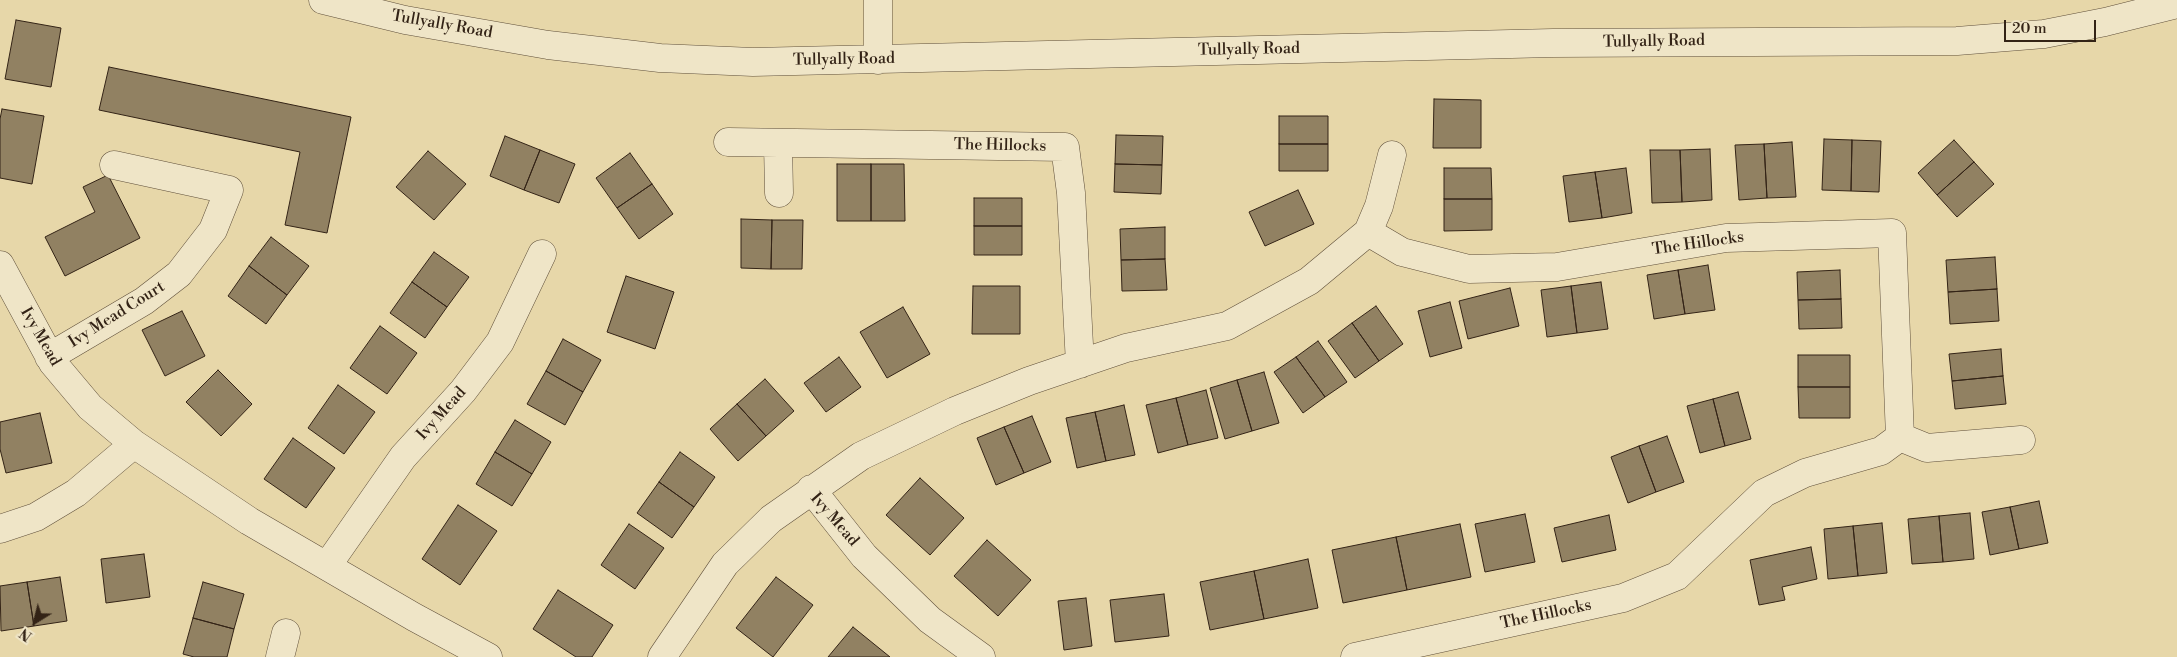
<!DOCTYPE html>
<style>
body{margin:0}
#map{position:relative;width:2177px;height:657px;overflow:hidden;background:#e7d7a9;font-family:"Libre Bodoni",serif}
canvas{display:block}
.north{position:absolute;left:10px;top:597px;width:50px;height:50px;-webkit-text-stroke:4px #efe5c7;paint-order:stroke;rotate:216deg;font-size:14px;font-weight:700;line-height:20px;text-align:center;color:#332316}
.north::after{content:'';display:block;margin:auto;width:18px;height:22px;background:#332316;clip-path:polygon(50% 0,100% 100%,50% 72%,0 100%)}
.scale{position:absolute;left:2004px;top:20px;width:92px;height:22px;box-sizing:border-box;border:2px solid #332316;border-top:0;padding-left:6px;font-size:15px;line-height:18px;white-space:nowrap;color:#332316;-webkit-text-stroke:4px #efe5c7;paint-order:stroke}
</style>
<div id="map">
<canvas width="2177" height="657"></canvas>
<div class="north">N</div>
<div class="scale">20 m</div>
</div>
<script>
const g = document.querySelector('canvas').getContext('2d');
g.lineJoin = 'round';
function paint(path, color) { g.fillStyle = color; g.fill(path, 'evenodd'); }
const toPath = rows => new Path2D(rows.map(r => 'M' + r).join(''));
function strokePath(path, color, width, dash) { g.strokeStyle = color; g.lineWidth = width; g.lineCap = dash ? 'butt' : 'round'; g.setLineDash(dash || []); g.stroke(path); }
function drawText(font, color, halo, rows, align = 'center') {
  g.font = font + ' "Libre Bodoni",serif'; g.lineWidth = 4; g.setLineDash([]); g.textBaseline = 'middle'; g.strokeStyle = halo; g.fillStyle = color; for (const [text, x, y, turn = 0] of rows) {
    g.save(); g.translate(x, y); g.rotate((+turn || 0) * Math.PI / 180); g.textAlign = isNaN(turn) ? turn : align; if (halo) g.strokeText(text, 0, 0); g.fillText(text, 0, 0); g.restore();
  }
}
const building = toPath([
 [16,20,61,28,51,87,5,79,16,20],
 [109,67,351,117,327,233,285,225,300,152,99,110,109,67],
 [1434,99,1481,100,1481,148,1433,148,1434,99],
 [2,109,44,116,32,184,0,178,0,119,2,109],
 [1279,116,1328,116,1328,144,1279,144,1279,116],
 [1116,135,1163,136,1162,165,1115,164,1116,135],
 [505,136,540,150,524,190,490,176,505,136],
 [1824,139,1852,140,1851,191,1822,190,1824,139],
 [1852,140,1881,141,1879,192,1851,191,1852,140],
 [1954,140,1974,162,1937,195,1918,173,1954,140],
 [1792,142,1796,197,1767,198,1764,144,1792,142],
 [1279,144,1328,144,1328,171,1279,171,1279,144],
 [1764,144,1767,198,1739,200,1735,145,1764,144],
 [1710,149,1712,200,1682,202,1680,150,1710,149],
 [540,150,575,164,559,203,524,190,540,150],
 [1650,150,1680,150,1682,202,1652,203,1650,150],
 [428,151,466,184,434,220,396,187,428,151],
 [630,153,652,184,617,208,596,178,630,153],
 [1974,162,1994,184,1957,217,1937,195,1974,162],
 [837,164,871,164,871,221,837,221,837,164],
 [871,164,904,164,905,221,871,221,871,164],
 [1115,164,1162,165,1161,194,1114,192,1115,164],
 [1444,168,1491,168,1492,199,1444,199,1444,168],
 [1626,168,1632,213,1602,218,1595,172,1626,168],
 [1595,172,1602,218,1569,222,1563,176,1595,172],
 [108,175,140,238,65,276,45,237,95,212,83,187,108,175],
 [652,184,673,214,639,239,617,208,652,184],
 [1298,190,1314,224,1265,246,1249,212,1298,190],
 [974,198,1022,198,1022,226,974,226,974,198],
 [1444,199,1492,199,1492,230,1444,231,1444,199],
 [741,219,772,220,771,269,741,268,741,219],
 [772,220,803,220,802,269,771,269,772,220],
 [974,226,1022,226,1022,255,974,255,974,226],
 [1165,227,1165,259,1121,260,1120,229,1165,227],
 [271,237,309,266,287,295,249,266,271,237],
 [434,252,469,277,447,307,412,282,434,252],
 [1995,257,1997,289,1948,292,1946,260,1995,257],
 [1165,259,1167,290,1122,291,1121,260,1165,259],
 [1708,265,1715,310,1685,314,1678,270,1708,265],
 [249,266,287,295,266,324,228,296,249,266],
 [1678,270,1685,314,1654,319,1647,275,1678,270],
 [1840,270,1841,299,1798,300,1797,272,1840,270],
 [626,276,674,292,655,349,607,332,626,276],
 [412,282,447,307,425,338,390,313,412,282],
 [1601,282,1608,329,1577,333,1571,286,1601,282],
 [973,286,1020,286,1020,334,972,334,973,286],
 [1571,286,1577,333,1547,337,1541,290,1571,286],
 [1510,288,1519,326,1468,339,1459,301,1510,288],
 [1997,289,1999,321,1950,324,1948,292,1997,289],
 [1841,299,1842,328,1799,329,1798,300,1841,299],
 [1450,302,1462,348,1430,357,1418,311,1450,302],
 [1376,306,1403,344,1379,361,1352,323,1376,306],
 [903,307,930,354,887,378,860,332,903,307],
 [182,311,205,356,165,376,142,330,182,311],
 [1352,323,1379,361,1355,378,1328,341,1352,323],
 [380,326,417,353,387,394,350,368,380,326],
 [563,339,601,360,583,392,546,371,563,339],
 [1318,341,1347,382,1325,397,1296,357,1318,341],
 [2001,349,2003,376,1952,381,1949,354,2001,349],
 [1798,355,1850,355,1850,387,1798,387,1798,355],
 [839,357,861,387,826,412,804,383,839,357],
 [1296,357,1325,397,1303,413,1274,372,1296,357],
 [218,370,252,404,221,436,186,402,218,370],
 [546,371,583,392,565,425,527,404,546,371],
 [1264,372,1279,423,1252,431,1237,380,1264,372],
 [2003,376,2006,404,1955,409,1952,381,2003,376],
 [765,379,794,411,766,436,737,404,765,379],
 [1237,380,1252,431,1225,439,1210,388,1237,380],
 [338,385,375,412,344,454,308,428,338,385],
 [1798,387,1850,387,1850,418,1799,418,1798,387],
 [1206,390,1218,438,1188,445,1176,398,1206,390],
 [1738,392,1751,439,1725,446,1713,399,1738,392],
 [1176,398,1188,445,1158,453,1146,405,1176,398],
 [1713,399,1725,446,1700,453,1687,406,1713,399],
 [737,404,766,436,738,461,710,429,737,404],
 [1124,405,1135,455,1106,461,1095,412,1124,405],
 [1095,412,1106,461,1077,468,1066,418,1095,412],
 [40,413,52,463,6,473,0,449,0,422,40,413],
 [1032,416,1051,462,1024,473,1004,427,1032,416],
 [515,420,551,442,532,474,495,452,515,420],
 [1004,427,1024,473,996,485,977,438,1004,427],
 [1667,436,1684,482,1656,492,1639,446,1667,436],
 [293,438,335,468,306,508,264,479,293,438],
 [1639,446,1656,492,1628,503,1611,457,1639,446],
 [495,452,532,474,512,506,476,484,495,452],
 [680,452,715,477,694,507,659,482,680,452],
 [920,478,964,518,930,555,886,515,920,478],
 [659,482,694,507,672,538,637,513,659,482],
 [2039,501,2048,543,2019,549,2010,507,2039,501],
 [458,505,497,531,460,585,422,559,458,505],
 [2010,507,2019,549,1990,555,1982,512,2010,507],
 [1970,513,1974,559,1943,562,1939,516,1970,513],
 [1525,514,1535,562,1485,572,1475,524,1525,514],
 [1609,515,1616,550,1562,562,1554,528,1609,515],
 [1939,516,1943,562,1912,564,1908,519,1939,516],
 [1882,523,1887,573,1858,576,1853,526,1882,523],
 [629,524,664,548,635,589,601,565,629,524],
 [1460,524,1471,577,1407,590,1396,537,1460,524],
 [1853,526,1858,576,1828,579,1824,529,1853,526],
 [1396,537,1407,590,1343,603,1332,550,1396,537],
 [987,540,1031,580,998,616,954,576,987,540],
 [1811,547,1817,579,1782,587,1785,600,1759,605,1750,560,1811,547],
 [144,554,150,597,106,603,101,559,144,554],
 [1308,559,1318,608,1264,619,1254,571,1308,559],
 [1254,571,1264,619,1210,630,1200,582,1254,571],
 [60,577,67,621,34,626,27,582,60,577],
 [776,577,813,605,773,657,736,628,776,577],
 [27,582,34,626,1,631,0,586,27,582],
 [203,582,244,594,234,629,193,618,203,582],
 [558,590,613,625,592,657,576,657,533,629,558,590],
 [1164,594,1169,636,1115,642,1110,600,1164,594],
 [1086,598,1092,646,1064,650,1058,601,1086,598],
 [193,618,234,629,227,657,194,657,183,654,193,618],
 [853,627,890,657,828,657,853,627]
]);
paint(building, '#918162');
strokePath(building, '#332316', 1);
const minor = toPath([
 [323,0,405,20,548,45,660,58,753,62,1553,43,1957,41,2044,34,2105,22,2177,4],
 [878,0,878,60],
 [728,142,1065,147,1071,193,1080,364],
 [778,143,779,193],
 [0,265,53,363,90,407,134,444,249,521,414,617,488,657],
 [49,357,144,301,179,274,213,230,229,190,114,165],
 [1900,437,1927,448,2021,440],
 [811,489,864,556,930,620,981,657],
 [0,529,36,517,76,493,134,444],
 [327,566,403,457,463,391,500,342,542,254],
 [280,657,286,633],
 [662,657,725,564,771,519,861,456,955,411,1029,381,1126,348,1227,326,1309,281,1368,232,1379,206,1392,155],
 [1355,657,1623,598,1677,576,1764,493,1805,473,1881,451,1900,437,1892,233,1726,238,1557,267,1469,269,1402,252,1368,232]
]);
strokePath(minor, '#60503b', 29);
strokePath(minor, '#efe5c7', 28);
drawText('16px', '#332316', '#efe5c7', [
 ["Tullyally Road",442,25,10],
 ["Tullyally Road",1654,42,-1],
 ["Tullyally Road",1249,50,-1],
 ["Tullyally Road",844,60,-1],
 ["The Hillocks",1000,146,1],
 ["The Hillocks",1698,244,-8],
 ["Ivy Mead Court",117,315,-32],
 ["Ivy Mead",40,337,60],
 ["Ivy Mead",442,414,-48],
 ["Ivy Mead",834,520,49],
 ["The Hillocks",1546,615,-12]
]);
</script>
